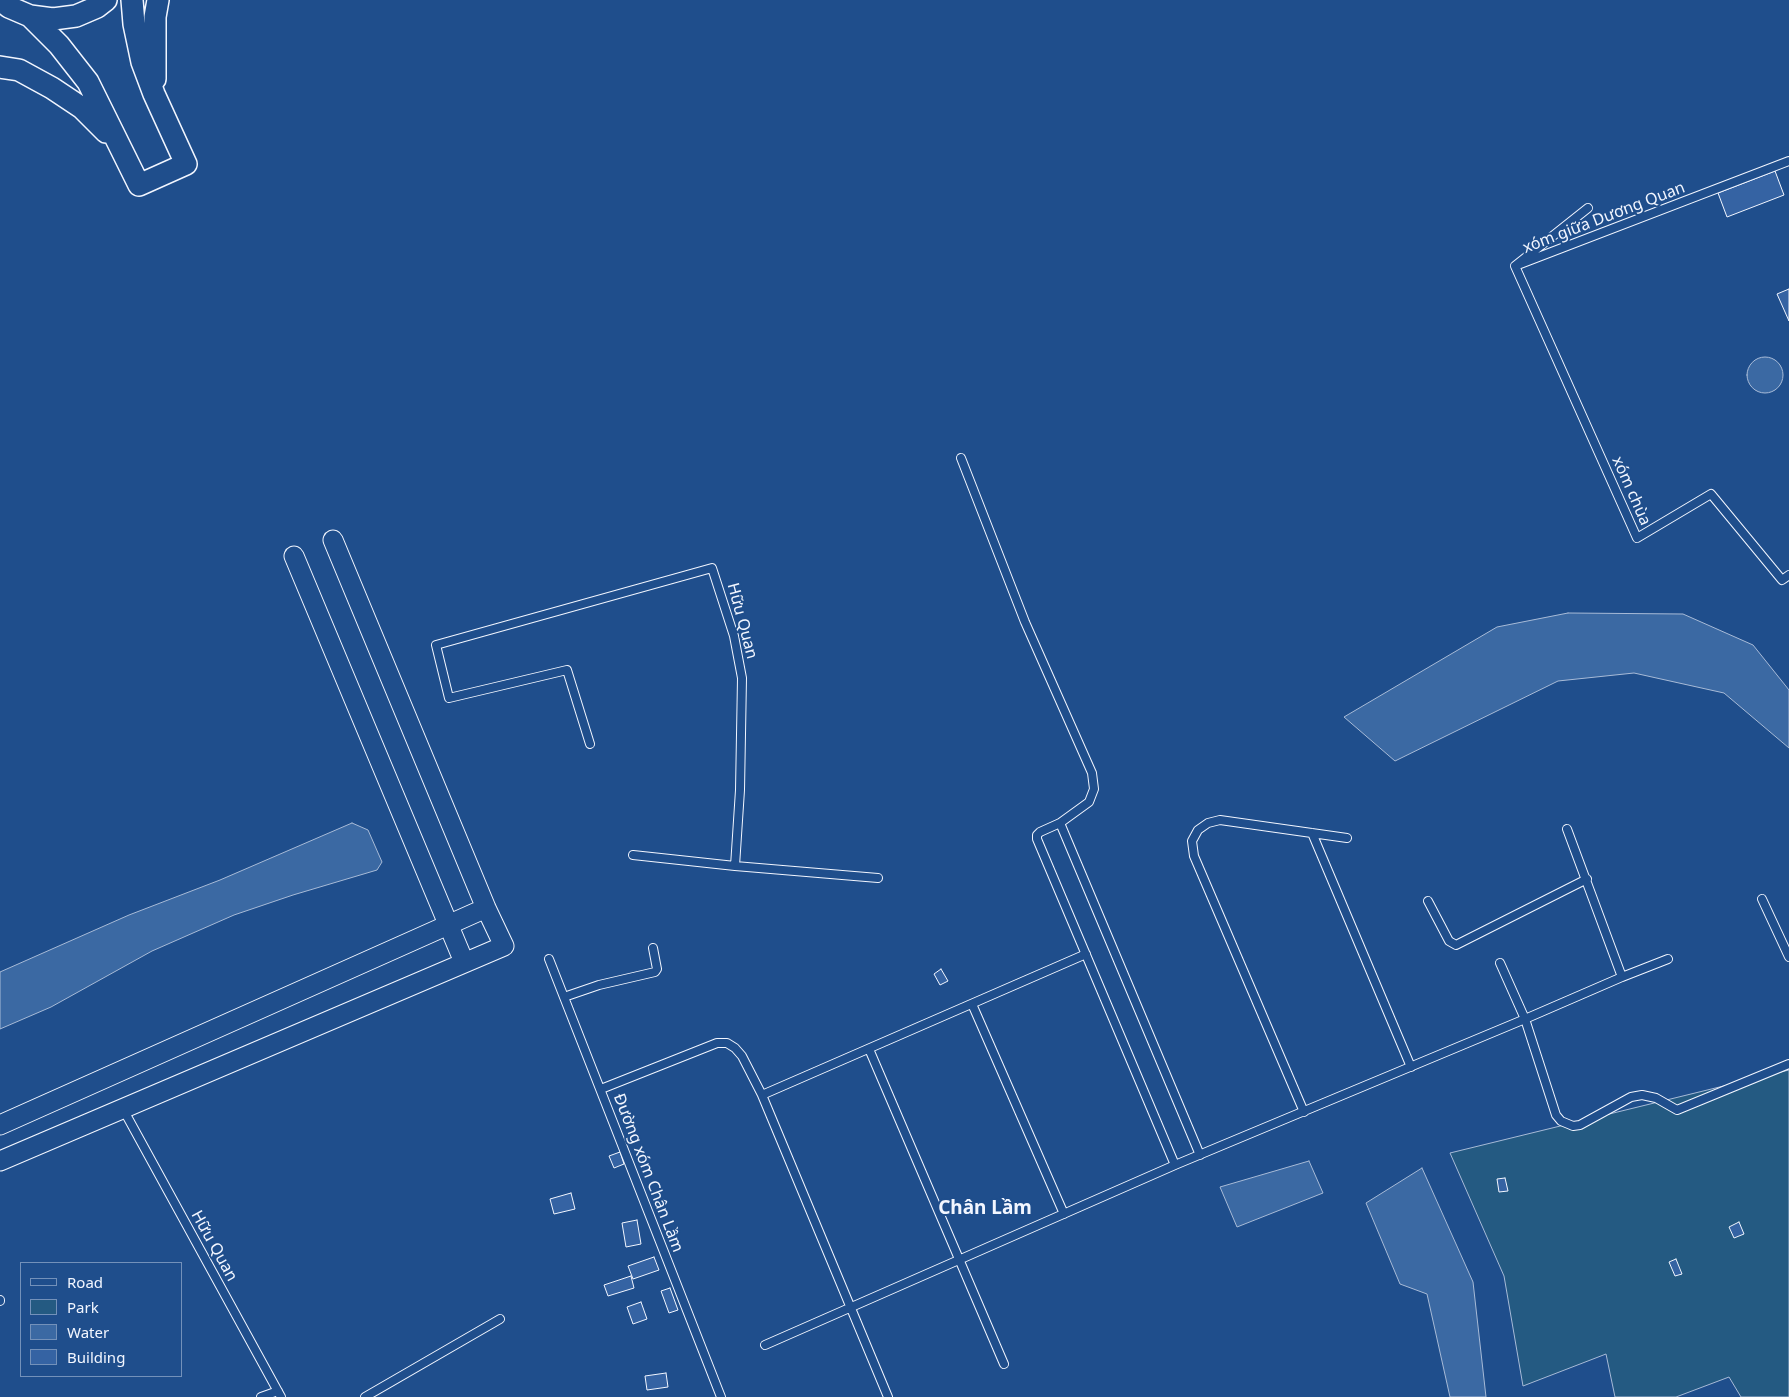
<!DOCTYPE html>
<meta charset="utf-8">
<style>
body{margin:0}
#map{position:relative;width:1789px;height:1397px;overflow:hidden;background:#1f4e8c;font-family:"Noto Sans",sans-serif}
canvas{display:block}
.legend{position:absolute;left:20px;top:1262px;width:162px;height:115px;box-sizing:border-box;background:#1f4e8c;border:1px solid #7391ba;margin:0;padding:6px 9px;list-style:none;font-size:15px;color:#f2f6ff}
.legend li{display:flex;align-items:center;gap:10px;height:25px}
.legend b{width:25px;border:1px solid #7391ba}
</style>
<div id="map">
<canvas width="1789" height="1397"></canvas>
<ul class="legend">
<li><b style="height:6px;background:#1f4e8c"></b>Road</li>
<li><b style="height:14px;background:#245a82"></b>Park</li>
<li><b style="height:14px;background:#3b69a3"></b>Water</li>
<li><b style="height:14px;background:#3563a3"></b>Building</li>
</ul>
</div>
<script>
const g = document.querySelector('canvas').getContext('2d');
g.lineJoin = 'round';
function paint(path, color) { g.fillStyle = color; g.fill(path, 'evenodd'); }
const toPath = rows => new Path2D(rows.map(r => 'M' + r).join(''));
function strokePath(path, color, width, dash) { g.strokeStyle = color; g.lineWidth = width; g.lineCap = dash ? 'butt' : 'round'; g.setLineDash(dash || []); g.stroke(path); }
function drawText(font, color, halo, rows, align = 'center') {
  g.font = font + ' "Noto Sans",sans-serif'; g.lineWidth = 4; g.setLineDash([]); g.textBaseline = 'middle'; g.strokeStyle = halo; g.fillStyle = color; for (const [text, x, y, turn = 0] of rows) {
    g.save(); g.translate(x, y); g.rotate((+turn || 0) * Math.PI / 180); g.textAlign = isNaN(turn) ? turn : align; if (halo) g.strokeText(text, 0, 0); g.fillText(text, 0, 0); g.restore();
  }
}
const green = toPath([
 [1789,1070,1789,1397,1741,1397,1729,1377,1676,1397,1615,1397,1606,1354,1523,1386,1504,1276,1450,1153,1789,1070]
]);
paint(green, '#245a82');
strokePath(green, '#a8bbd7', 1);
const water = toPath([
 '1747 375a18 18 0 1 1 36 0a18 18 0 1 1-36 0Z',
 [1568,613,1683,614,1753,645,1789,690,1789,748,1724,693,1634,673,1558,681,1395,761,1344,717,1497,627,1568,613],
 [352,823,368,830,382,862,377,870,293,895,234,915,152,951,51,1007,0,1029,0,972,129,915,220,880,352,823],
 [1309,1161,1323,1193,1237,1227,1220,1187,1309,1161],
 [1422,1168,1473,1282,1486,1397,1450,1397,1427,1294,1400,1284,1366,1203,1422,1168]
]);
paint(water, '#3b69a3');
strokePath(water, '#a8bbd7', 1);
const building = toPath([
 [1775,171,1784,195,1727,217,1718,193,1775,171],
 [1789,289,1789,321,1777,294,1789,289],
 [941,969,948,981,940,985,934,974,941,969],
 [620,1152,624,1164,614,1168,609,1156,620,1152],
 [1505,1178,1508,1191,1499,1192,1497,1179,1505,1178],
 [571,1193,575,1209,554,1214,550,1199,571,1193],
 [637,1220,641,1244,626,1247,622,1223,637,1220],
 [1739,1222,1744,1234,1734,1238,1729,1227,1739,1222],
 [654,1257,659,1270,633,1279,628,1266,654,1257],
 [1676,1259,1682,1274,1675,1276,1669,1262,1676,1259],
 [631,1276,634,1288,608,1296,604,1285,631,1276],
 [670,1288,678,1310,669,1313,661,1291,670,1288],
 [641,1302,647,1319,633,1324,627,1307,641,1302],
 [666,1373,668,1387,647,1390,645,1376,666,1373]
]);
paint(building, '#3563a3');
strokePath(building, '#f2f6ff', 1);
const service = toPath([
 [1588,208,1515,266,1789,161],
 [1515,266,1637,538,1711,494,1782,580,1789,575],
 [590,744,567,670,449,698,436,645,712,568,734,636,742,678,740,790,735,866,633,855],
 [1060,823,1200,1155],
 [1567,829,1622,977],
 [1312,833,1411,1067],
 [735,866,878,878],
 [1762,899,1789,957],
 [1428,901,1449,941,1456,945,1587,879],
 [549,959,721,1397],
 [1668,959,1622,977,1525,1019,1556,1115,1561,1121,1573,1126,1580,1125,1631,1097,1642,1095,1656,1098,1677,1110,1789,1064],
 [564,997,599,985,655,972,657,969,653,948],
 [972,1004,1064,1214],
 [869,1049,1004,1364],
 [601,1089,717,1043,727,1043,735,1048,742,1056,762,1095,888,1397],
 [762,1095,1086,954],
 [123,1109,281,1397],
 [1304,1112,1194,856,1192,841,1198,830,1208,823,1220,820,1347,838],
 [1175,1165,1525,1019,1500,963],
 [0,1301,0,1300],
 [765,1345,1175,1165,1037,839,1037,835,1040,832,1060,823,1089,802,1094,789,1092,773,1025,622,961,458],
 [261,1397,278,1391],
 [365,1397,500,1319]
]);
const tertiary = toPath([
 [294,556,464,962],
 [0,1125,486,908],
 [0,1161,504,946,486,908,333,540]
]);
const secondary = toPath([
 [0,0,9,7,30,16,53,19,76,16,97,7,106,0],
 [30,16,59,45,88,82,139,185,186,164,154,94,142,62,134,24,132,0],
 [0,67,19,70,52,88,82,108,106,132],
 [155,79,155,17,158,0]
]);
strokePath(service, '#f2f6ff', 10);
strokePath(tertiary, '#f2f6ff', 21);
strokePath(secondary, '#f2f6ff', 24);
strokePath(service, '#1f4e8c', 8);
strokePath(tertiary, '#1f4e8c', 19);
strokePath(secondary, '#1f4e8c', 21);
drawText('16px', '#f2f6ff', '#1f4e8c', [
 ["xóm giữa Dương Quan",1604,218,-21],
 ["xóm chùa",1631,491,66],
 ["Hữu Quan",742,621,75],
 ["Đường xóm Chân Lầm",648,1173,69],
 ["Hữu Quan",214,1246,61]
]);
drawText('bold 19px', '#f2f6ff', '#1f4e8c', [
 ["Chân Lầm",985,1209]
]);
</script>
